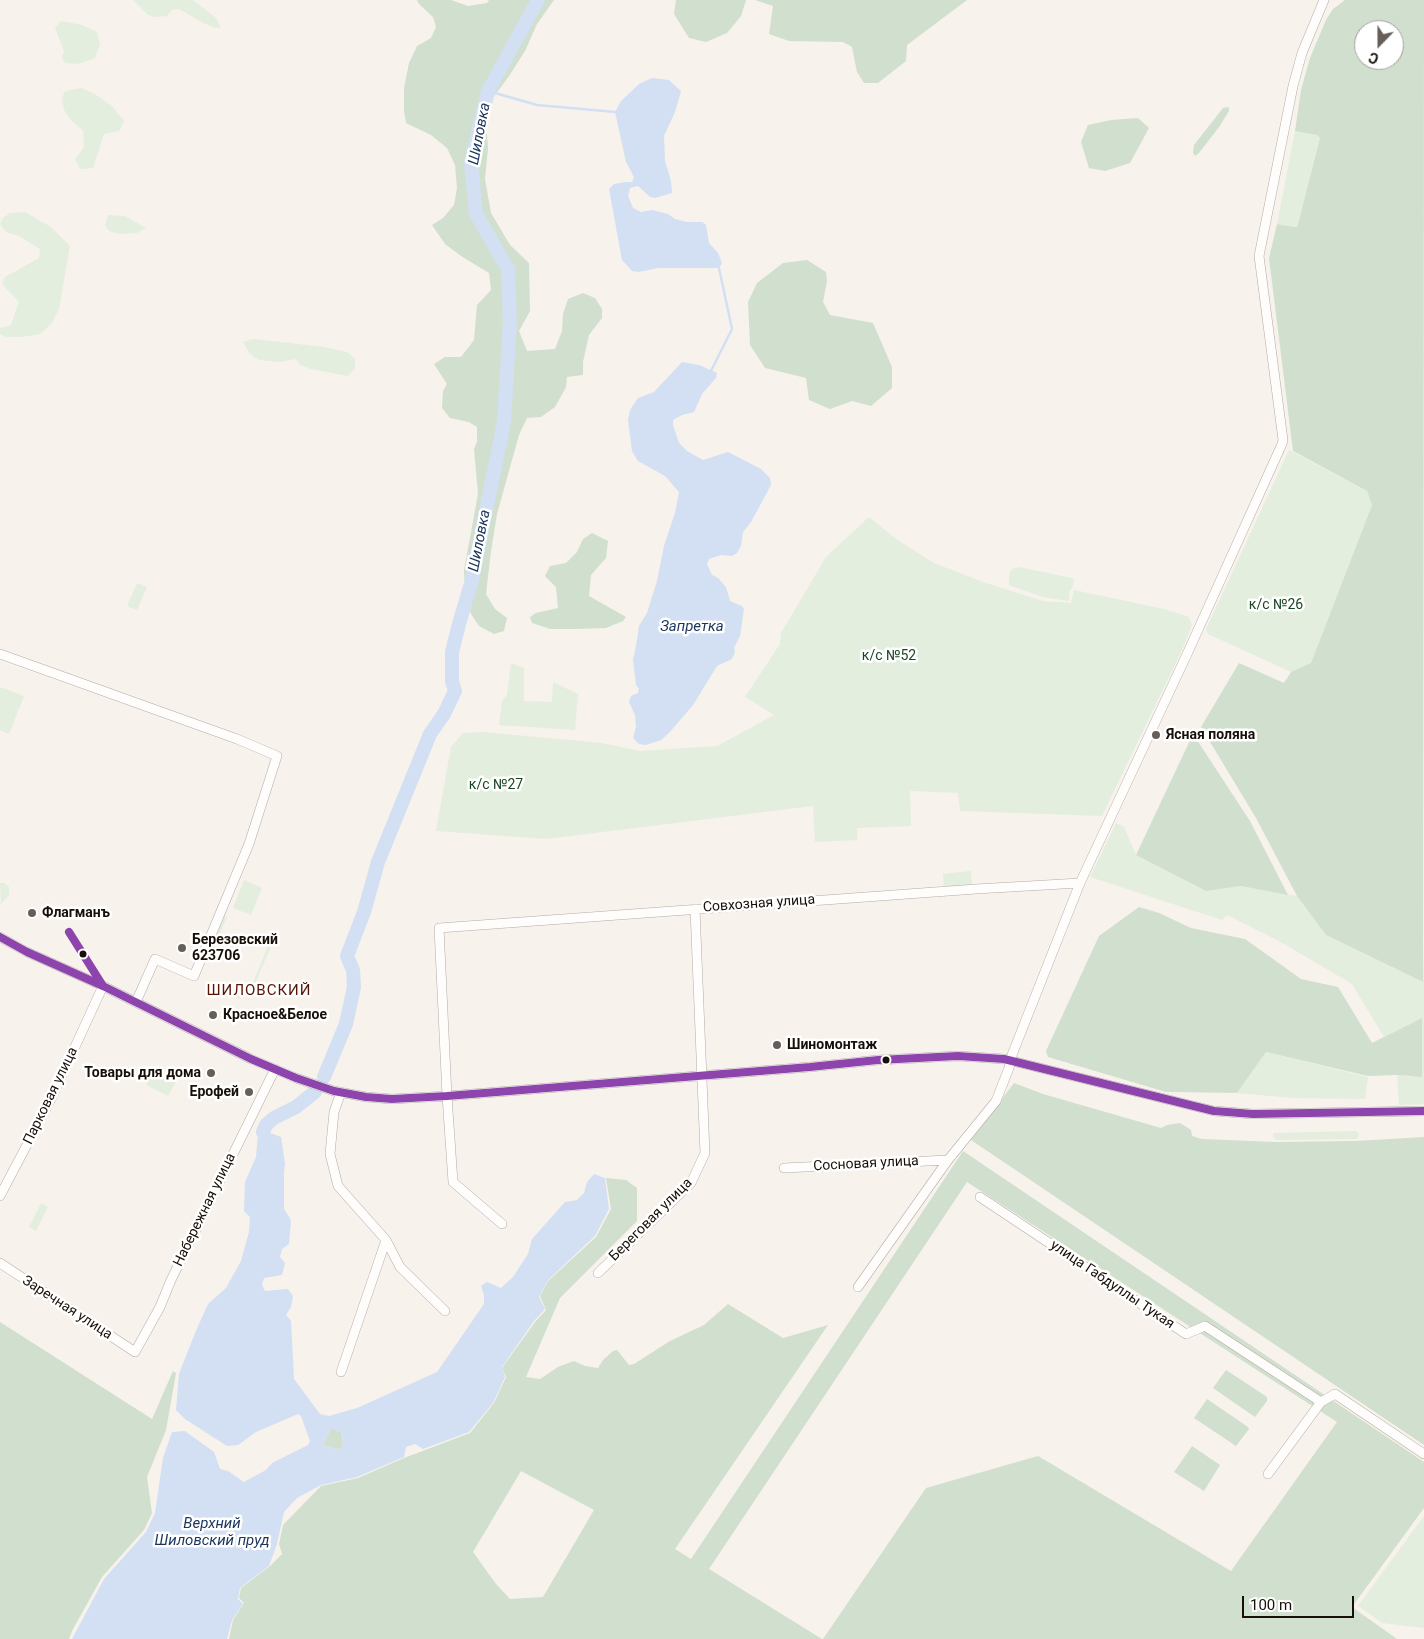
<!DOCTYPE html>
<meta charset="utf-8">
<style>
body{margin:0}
#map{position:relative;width:1424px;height:1639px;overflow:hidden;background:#f7f2ec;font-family:Roboto,sans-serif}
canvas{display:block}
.north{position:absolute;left:1354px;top:20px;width:50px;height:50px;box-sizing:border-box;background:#fff;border:1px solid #a39f9c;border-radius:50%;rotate:202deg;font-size:14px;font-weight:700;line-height:20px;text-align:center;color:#181008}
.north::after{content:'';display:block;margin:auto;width:18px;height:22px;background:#665f58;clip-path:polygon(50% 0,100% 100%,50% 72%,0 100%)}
.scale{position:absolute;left:1242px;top:1596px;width:112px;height:22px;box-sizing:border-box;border:2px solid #181008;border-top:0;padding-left:6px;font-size:15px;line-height:18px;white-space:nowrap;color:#181008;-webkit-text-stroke:4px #fff;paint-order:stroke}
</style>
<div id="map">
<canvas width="1424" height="1639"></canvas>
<div class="north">С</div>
<div class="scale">100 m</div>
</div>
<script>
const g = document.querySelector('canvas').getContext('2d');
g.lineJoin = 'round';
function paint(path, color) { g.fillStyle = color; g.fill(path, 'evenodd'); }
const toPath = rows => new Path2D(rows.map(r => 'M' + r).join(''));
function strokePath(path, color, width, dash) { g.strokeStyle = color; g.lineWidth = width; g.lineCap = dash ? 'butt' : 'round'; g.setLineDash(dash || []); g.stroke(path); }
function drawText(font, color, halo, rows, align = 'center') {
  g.font = font + ' Roboto,sans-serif'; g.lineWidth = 5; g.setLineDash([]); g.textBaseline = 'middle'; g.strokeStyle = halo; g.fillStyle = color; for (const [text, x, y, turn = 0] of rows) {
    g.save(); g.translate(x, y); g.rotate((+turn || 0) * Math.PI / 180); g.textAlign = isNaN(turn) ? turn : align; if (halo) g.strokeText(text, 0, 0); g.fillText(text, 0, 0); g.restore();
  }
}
paint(toPath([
 [133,0,193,0,216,18,221,28,216,28,203,23,179,9,172,10,167,16,154,17,147,14],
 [61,21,82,25,97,32,100,45,95,58,79,64,65,63,62,57,64,51,55,28],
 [82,88,95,94,112,106,124,121,119,131,104,134,93,168,80,169,75,159,84,147,83,131,71,120,64,110,62,98,65,91],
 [1295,131,1317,135,1320,138,1298,224,1297,227,1294,227,1277,224],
 [25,212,51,227,70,246,59,309,52,323,40,334,22,337,6,337,0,334,0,328,11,325,19,302,2,284,5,277,39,258,40,249,19,236,6,232,0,224,3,218,10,213],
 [108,215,125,216,146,228,137,233,120,234,109,231,105,225],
 [253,339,325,347,347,352,355,359,355,368,348,376,311,369,300,365,296,359,280,362,259,360,250,354,243,342],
 [1289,450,1367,491,1372,505,1311,663,1291,672,1208,634,1206,629],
 [869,517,899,541,934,563,983,582,1043,601,1071,603,1074,590,1164,609,1189,617,1192,625,1182,650,1102,816,960,811,958,793,910,791,911,826,857,828,857,840,815,842,813,806,546,839,436,831,451,747,463,733,483,732,602,743,640,751,717,746,774,715,745,697,780,644,781,633,826,557],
 [1019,567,1072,578,1074,580,1073,586,1069,593,1070,598,1068,601,1043,597,1009,585,1009,574,1012,569],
 [137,583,147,587,137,610,127,606],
 [511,663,524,668,524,701,552,702,553,682,578,694,575,730,499,725,502,701,507,695],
 [0,687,24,696,9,734,0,730],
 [1116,823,1124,827,1136,855,1206,891,1241,886,1297,896,1326,935,1423,982,1424,944,1424,1104,1399,1105,1397,1075,1411,1077,1422,1018,1384,1037,1352,984,1279,941,1227,915,1222,920,1090,877],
 [971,871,972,885,944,887,943,874],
 [244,880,262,888,251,915,233,908],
 [0,883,4,883,9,887,9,895,1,904],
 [224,916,227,917,211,954,209,953],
 [272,936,275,937,254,986,252,985],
 [231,985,244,990,241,999,228,994],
 [1266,1052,1368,1077,1365,1099,1292,1098,1237,1093],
 [154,1068,177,1080,168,1096,146,1085],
 [1356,1131,1359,1135,1357,1139,1276,1140,1273,1137,1274,1133],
 [41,1203,48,1207,36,1231,29,1227],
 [1424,1516,1424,1628,1382,1623,1358,1606]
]), '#e3eedf');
paint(toPath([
 [417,0,451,0,468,6,487,3,489,0,554,0,537,24,525,51,509,76,492,99,486,121,488,148,485,179,491,213,510,245,529,263,530,311,519,331,527,351,555,349,562,331,563,314,568,299,583,293,595,298,602,309,602,318,589,335,583,362,583,375,567,377,566,387,555,407,541,417,527,418,519,435,497,514,491,551,486,594,495,609,507,618,504,631,494,634,479,626,471,614,465,591,464,570,478,494,474,449,477,442,477,427,469,422,450,418,442,408,443,391,447,384,434,364,445,357,461,357,474,340,477,305,491,290,489,273,461,256,445,244,432,225,443,218,454,205,457,188,455,165,447,148,431,135,406,123,404,111,404,88,409,63,417,46,431,38,436,27,433,17,419,4],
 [676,0,746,0,741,16,727,33,706,42,689,38,674,14],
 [755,0,967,0,907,45,906,61,878,83,864,83,857,72,852,47,843,42,789,41,769,34,773,6],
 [1345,0,1424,0,1423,982,1326,935,1297,896,1256,818,1201,727,1239,663,1284,683,1291,672,1311,663,1372,505,1367,491,1293,451,1269,258,1277,224,1294,227,1297,227,1298,224,1320,138,1317,135,1295,131,1301,90,1310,58,1326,20,1333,9],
 [1364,30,1394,30,1394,60,1364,60],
 [1229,107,1229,111,1219,127,1199,153,1195,156,1193,153,1194,145,1223,108],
 [1138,118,1149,128,1130,163,1105,171,1089,168,1081,142,1088,125,1111,120],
 [807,260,826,272,827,281,823,302,830,315,873,323,892,367,892,388,871,406,852,401,830,409,809,400,806,378,765,368,750,345,748,302,757,283,783,263],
 [592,533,608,541,606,558,591,575,589,596,626,617,623,621,606,628,576,629,550,629,532,623,530,617,536,613,558,608,556,587,545,576,550,566,566,563,577,552,583,539],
 [1193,734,1250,821,1288,895,1241,886,1206,891,1136,855],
 [1139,907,1159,913,1191,928,1245,939,1301,979,1338,987,1372,1043,1422,1018,1422,1077,1397,1075,1368,1076,1266,1052,1237,1093,1176,1092,1166,1092,1048,1057,1046,1051,1099,936],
 [1014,1083,1043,1094,1161,1128,1167,1125,1180,1123,1191,1130,1192,1136,1202,1139,1276,1142,1356,1141,1424,1137,1424,1445,971,1140],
 [963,1151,1424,1462,1424,1508,1352,1607,1397,1639,823,1639,926,1488,1038,1456,1231,1571,1337,1422,967,1182,709,1569,822,1639,229,1639,233,1620,244,1603,239,1598,241,1588,270,1566,282,1554,279,1544,283,1525,321,1486,358,1478,404,1458,470,1433,494,1403,506,1377,502,1368,535,1322,546,1310,540,1296,548,1281,596,1237,611,1209,606,1178,626,1180,637,1188,637,1221,560,1298,526,1377,540,1379,558,1367,574,1361,585,1366,598,1368,603,1360,613,1351,617,1350,629,1365,634,1364,670,1341,704,1325,728,1304,783,1338,828,1325,675,1549,691,1559],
 [521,1471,594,1510,543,1597,510,1599,496,1584,473,1552],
 [0,1322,152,1419,173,1371,176,1373,166,1430,147,1477,152,1513,144,1530,102,1577,72,1631,69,1639,0,1639],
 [1226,1370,1267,1397,1267,1401,1255,1417,1213,1388],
 [1207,1399,1248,1427,1249,1429,1236,1446,1194,1418],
 [331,1428,341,1432,343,1442,341,1450,323,1445],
 [1192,1446,1220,1465,1204,1491,1174,1472]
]), '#d1dfce');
paint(toPath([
 [652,78,669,80,681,91,675,112,664,136,665,161,671,181,672,193,655,198,650,197,638,186,630,188,628,196,633,208,641,212,652,210,668,214,675,219,687,222,702,222,706,225,709,243,718,253,722,263,719,268,658,268,639,272,632,271,622,260,609,189,614,184,626,182,632,182,634,177,626,162,615,112,621,101,639,84],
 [682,362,699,365,717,373,716,378,702,394,694,412,682,415,673,420,673,425,679,443,687,451,703,460,728,452,761,469,770,478,771,485,751,522,743,532,741,546,737,553,732,556,721,555,709,559,707,564,712,575,718,578,726,587,730,601,742,606,744,609,740,636,734,648,735,652,732,659,717,666,693,705,669,733,661,740,646,745,639,744,633,738,636,727,635,715,629,702,631,696,638,693,639,689,636,685,633,660,636,646,639,626,647,613,657,581,664,546,675,513,679,492,665,476,638,461,632,451,628,420,630,410,638,398,654,392],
 [267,1117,274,1118,269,1127,270,1133,281,1137,285,1164,284,1173,284,1209,291,1220,289,1244,282,1249,280,1257,285,1263,282,1275,264,1278,262,1285,265,1291,288,1289,293,1296,291,1307,286,1315,291,1321,294,1379,320,1414,329,1416,357,1408,437,1372,484,1304,484,1295,481,1286,487,1282,501,1288,513,1277,528,1254,532,1239,565,1202,577,1200,584,1193,587,1182,594,1174,605,1178,609,1209,595,1236,548,1280,539,1297,545,1309,534,1321,502,1367,505,1377,493,1403,469,1432,423,1449,415,1444,406,1447,404,1457,357,1477,321,1485,297,1498,284,1512,277,1544,269,1566,240,1588,238,1599,243,1604,232,1620,227,1639,72,1639,104,1579,146,1532,155,1513,163,1458,172,1432,185,1431,214,1452,220,1469,228,1471,244,1482,266,1470,272,1463,308,1445,310,1441,301,1416,298,1414,256,1432,238,1445,227,1446,185,1419,176,1410,179,1374,195,1333,208,1304,226,1288,241,1261,249,1232,250,1217,244,1211,245,1182,256,1157,258,1134],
 [331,1428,341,1432,343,1442,341,1450,323,1445]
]), '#d3dff3');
strokePath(toPath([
 [488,91,537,105,615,112],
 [711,371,732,329,719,268]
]), '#d3dff3', 2.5);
strokePath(toPath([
 [324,1077,346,1024,354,987,353,970,347,956,364,912,378,862,430,734,444,714,455,691,452,681,452,652,459,624,472,580,504,422,510,322,508,269,476,214,471,162,488,91,538,0],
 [263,1132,266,1125,274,1118,296,1107,315,1092]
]), '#d3dff3', 14);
const minor = toPath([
 [0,654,237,739,277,756,249,844,194,976,155,959,136,1002],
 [0,937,27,952,103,986,251,1059,296,1078,334,1091,366,1097,392,1099,447,1096,810,1067,878,1060,958,1056,1004,1059,1214,1111,1253,1114,1424,1111],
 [784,1168,948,1160],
 [0,1196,51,1099,103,986],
 [980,1197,1186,1334,1205,1326,1321,1402],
 [502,1224,453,1182,447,1096,439,928,976,889,1080,883],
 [386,1240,400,1267,445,1311],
 [0,1263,135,1352,160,1307,171,1280,275,1069],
 [598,1273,691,1183,705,1153,695,909],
 [858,1287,948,1160,996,1101,1009,1068,1012,1055,1080,883,1188,652,1282,444,1283,440,1259,256,1293,86,1302,53,1324,0],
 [341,1372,386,1240,338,1186,330,1154,334,1112,341,1092],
 [1268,1474,1321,1402,1335,1394,1424,1454]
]);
strokePath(minor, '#b2aca4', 10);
strokePath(minor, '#fefdfc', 9);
strokePath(toPath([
 [69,932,103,986],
 [0,937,27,952,103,986,251,1059,296,1078,334,1091,366,1097,392,1099,447,1096,810,1067,878,1060,958,1056,1004,1059,1214,1111,1253,1114,1424,1111]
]), '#8e44ad', 8);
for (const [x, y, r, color] of [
 [1156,735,5,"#665f58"],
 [32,913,5,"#665f58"],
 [182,948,5,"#665f58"],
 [83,954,4.5,"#181008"],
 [213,1015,5,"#665f58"],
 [777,1045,5,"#665f58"],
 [886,1060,4.5,"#181008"],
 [211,1073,5,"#665f58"],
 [249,1092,5,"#665f58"]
]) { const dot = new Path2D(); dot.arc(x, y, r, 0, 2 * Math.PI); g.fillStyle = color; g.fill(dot); strokePath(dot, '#fff', 2); }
drawText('14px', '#1b4724', '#fff', [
 ["к/с №26",1276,605],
 ["к/с №52",889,656],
 ["к/с №27",496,785]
]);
drawText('bold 14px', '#181008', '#fff', [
 ["Ясная поляна",1166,735],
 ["Флагманъ",42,913],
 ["Березовский",192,940],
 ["623706",192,956],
 ["Красное&Белое",223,1015],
 ["Шиномонтаж",787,1045],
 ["Товары для дома",201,1073,"right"],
 ["Ерофей",239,1092,"right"]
], 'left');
drawText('14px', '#181008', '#fff', [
 ["Совхозная улица",759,904,-4],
 ["Парковая улица",51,1096,-64],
 ["Сосновая улица",866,1164,-3],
 ["Набережная улица",205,1210,-64],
 ["Береговая улица",651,1220,-45],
 ["улица Габдуллы Тукая",1112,1285,34],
 ["Заречная улица",67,1308,33]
]);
drawText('italic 15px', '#1a345c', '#fff', [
 ["Шиловка",480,134,-79],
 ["Шиловка",480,541,-79],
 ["Запретка",692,627],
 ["Верхний",212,1524],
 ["Шиловский пруд",212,1541]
]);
g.letterSpacing = '1px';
drawText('15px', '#571505', '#fff', [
 ["ШИЛОВСКИЙ",259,991]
]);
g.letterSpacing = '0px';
</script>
